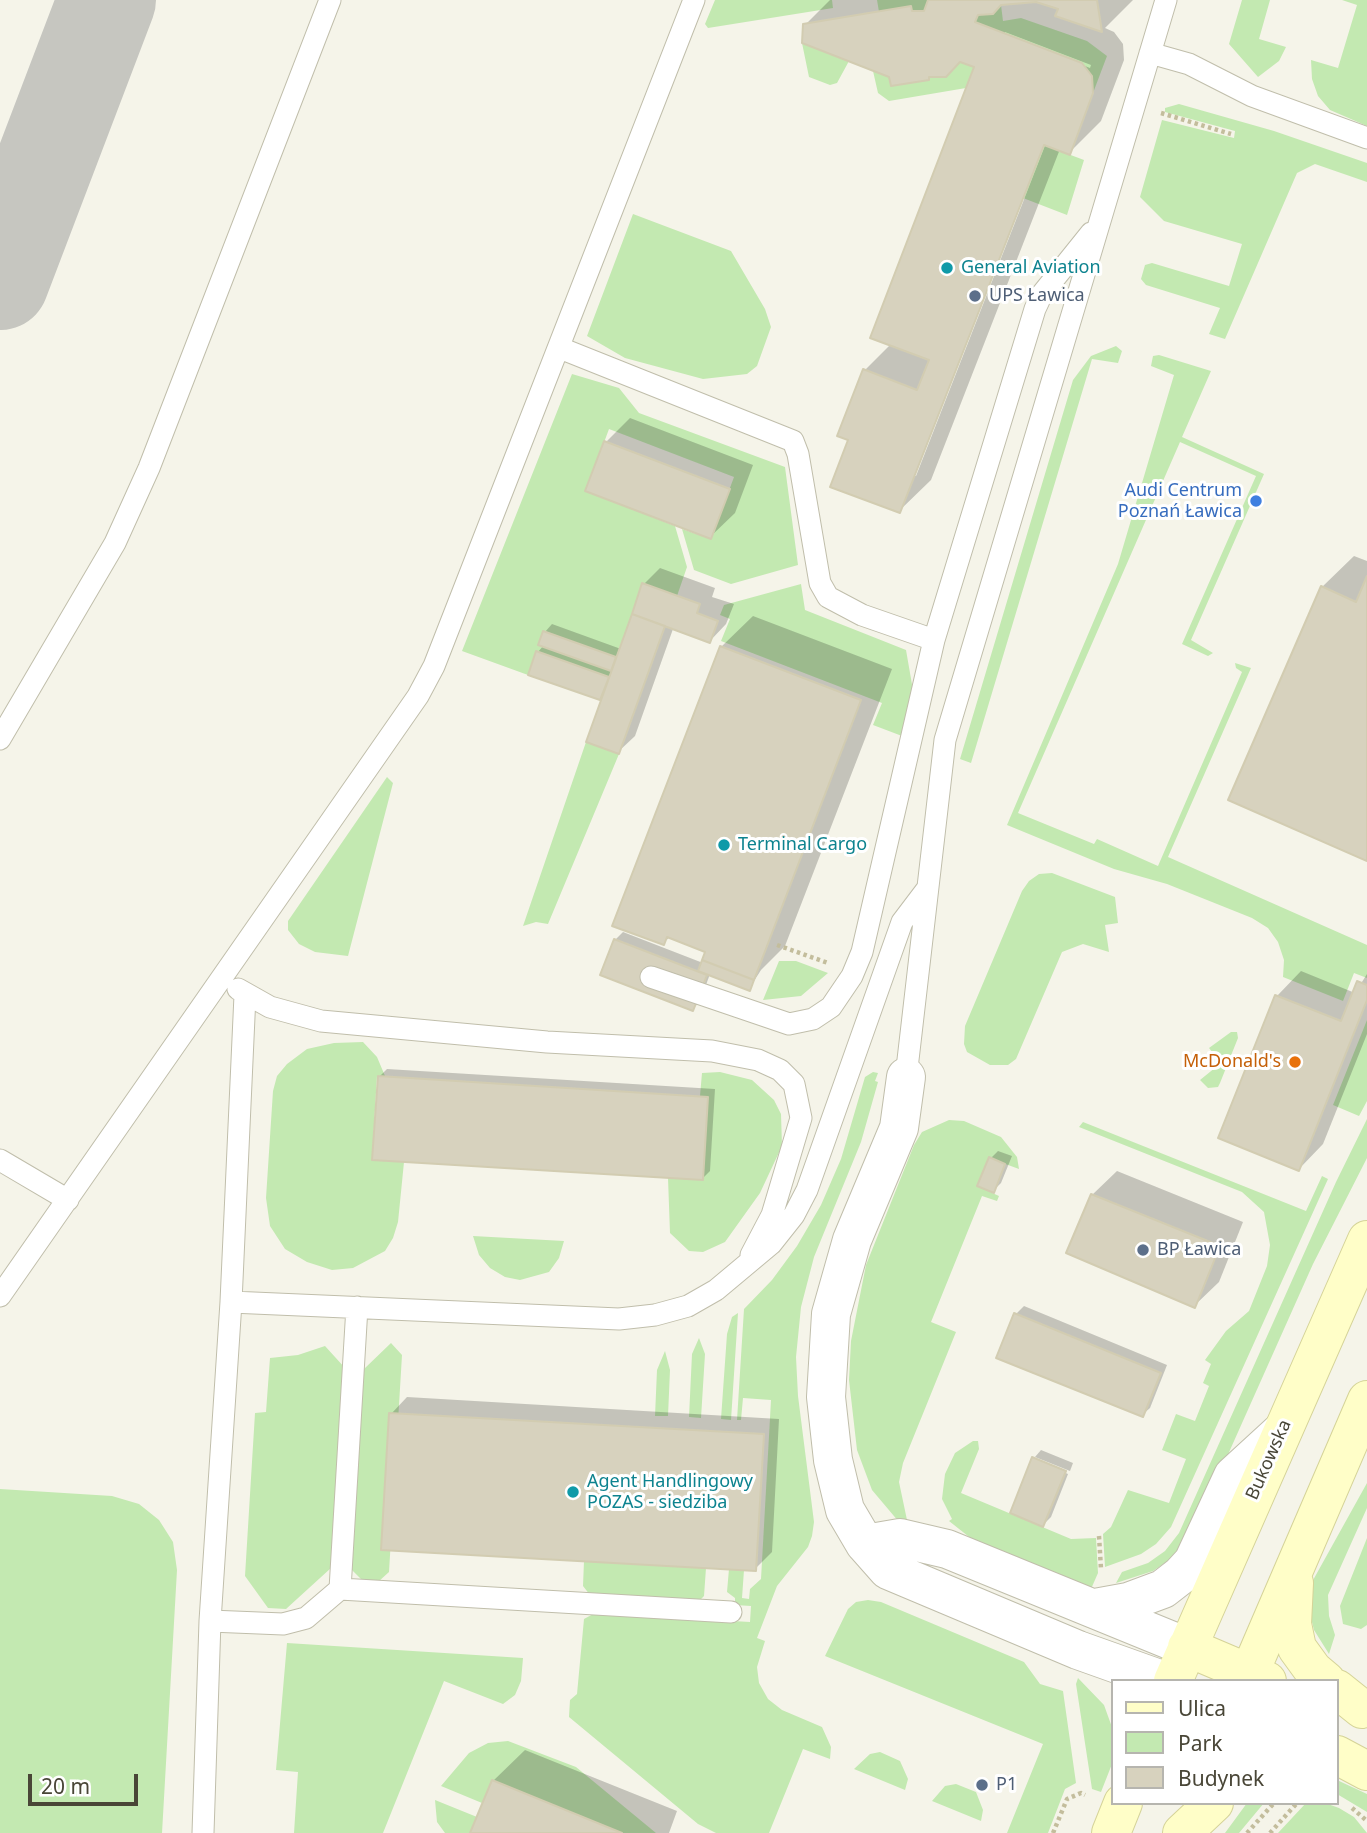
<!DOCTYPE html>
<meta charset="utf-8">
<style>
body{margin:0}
#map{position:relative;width:1367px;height:1833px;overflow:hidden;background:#f5f4e9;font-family:"Noto Sans",sans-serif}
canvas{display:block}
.legend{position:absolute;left:1111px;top:1679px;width:228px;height:126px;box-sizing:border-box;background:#fff;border:2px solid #b6b5af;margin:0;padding:9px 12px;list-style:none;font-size:21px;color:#494637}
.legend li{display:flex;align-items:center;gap:14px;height:35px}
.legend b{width:35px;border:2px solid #b6b5af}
.scale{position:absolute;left:28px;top:1774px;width:110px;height:32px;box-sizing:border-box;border:4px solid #494637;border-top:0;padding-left:9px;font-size:21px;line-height:24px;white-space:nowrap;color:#494637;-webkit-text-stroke:5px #fff;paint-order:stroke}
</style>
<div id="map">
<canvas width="1367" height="1833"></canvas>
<ul class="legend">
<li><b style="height:9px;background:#fffec8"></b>Ulica</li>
<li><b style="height:19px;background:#c3e9b1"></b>Park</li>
<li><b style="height:19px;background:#d7d2be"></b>Budynek</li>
</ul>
<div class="scale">20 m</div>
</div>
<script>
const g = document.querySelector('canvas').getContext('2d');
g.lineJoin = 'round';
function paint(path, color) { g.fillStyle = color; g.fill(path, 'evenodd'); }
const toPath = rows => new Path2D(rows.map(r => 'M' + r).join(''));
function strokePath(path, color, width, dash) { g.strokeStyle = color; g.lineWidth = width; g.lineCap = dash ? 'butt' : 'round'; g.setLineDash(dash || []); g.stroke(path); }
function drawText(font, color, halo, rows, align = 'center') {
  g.font = font + ' "Noto Sans",sans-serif'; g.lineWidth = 6; g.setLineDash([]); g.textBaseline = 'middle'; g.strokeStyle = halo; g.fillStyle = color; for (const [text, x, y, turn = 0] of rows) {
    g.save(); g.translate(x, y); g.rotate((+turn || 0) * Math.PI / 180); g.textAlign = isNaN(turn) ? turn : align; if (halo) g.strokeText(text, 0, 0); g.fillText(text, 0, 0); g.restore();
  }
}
paint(toPath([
 [715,0,832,0,833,8,708,28,705,24],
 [877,0,928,0,924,11,879,12],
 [1242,0,1270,0,1259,39,1286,47,1279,61,1258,77,1229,44],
 [1342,0,1367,0,1367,126,1330,110,1318,96,1312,79,1311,60,1338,68,1357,5],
 [1001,5,1003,21,1021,18,1087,41,1107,56,1093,93,1092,76,1082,63,975,22,978,15,993,14],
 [802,43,849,61,837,83,830,85,809,77],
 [960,62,974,67,966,88,889,101,878,93,873,71,889,77,891,86,928,80,929,77,946,77],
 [1179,104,1274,131,1367,163,1367,182,1315,164,1297,173,1225,339,1209,334,1220,308,1146,285,1141,279,1145,265,1152,263,1229,286,1242,244,1164,221,1140,197,1162,120,1234,138,1235,131,1165,112,1165,108],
 [1044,145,1084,160,1067,215,1023,198],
 [633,214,731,251,765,309,771,327,757,366,747,374,703,379,625,358,587,336],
 [1116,346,1122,351,1118,363,1092,359,971,763,960,759,1073,380,1091,356],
 [1159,355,1211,371,1182,437,1264,474,1191,640,1213,653,1208,656,1182,644,1256,476,1180,442,1018,813,1094,844,1097,839,1158,866,1242,672,1236,668,1235,663,1251,668,1168,857,1367,945,1367,978,1354,973,1343,1001,1283,977,1284,960,1278,942,1268,928,1252,918,1167,884,1114,869,1007,825,1118,564,1174,375,1151,366,1153,356],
 [572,374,619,388,639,413,785,467,798,565,731,584,694,570,682,529,711,539,734,477,609,429,586,491,675,526,687,567,677,596,632,614,616,657,544,631,538,645,611,671,609,677,536,651,528,675,462,651],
 [801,584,805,610,906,650,914,696,902,736,873,725,882,703,721,641,730,619,720,615,724,605],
 [586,742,619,754,548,924,536,922,523,926],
 [387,777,393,783,348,956,315,952,299,944,288,930,288,921],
 [1052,873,1115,897,1118,923,1105,925,1109,952,1083,944,1062,952,1016,1059,1008,1065,990,1065,967,1052,964,1044,965,1026,1022,891,1029,881,1039,874],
 [779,961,796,961,828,973,801,996,763,1000],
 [1367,1020,1367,1101,1359,1116,1333,1105],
 [1231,1032,1237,1032,1238,1038,1220,1083,1218,1087,1208,1088,1200,1080,1221,1063,1209,1048],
 [363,1042,377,1057,385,1076,377,1076,372,1159,404,1162,398,1222,393,1238,385,1251,353,1268,332,1270,307,1262,285,1249,270,1226,266,1198,273,1091,277,1076,287,1064,307,1049,334,1043],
 [720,1072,752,1080,774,1100,781,1114,782,1146,760,1193,725,1242,703,1252,689,1251,670,1233,668,1178,703,1180,708,1097,700,1096,702,1073],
 [873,1072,878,1073,875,1081,878,1082,861,1142,814,1257,801,1307,796,1357,798,1396,814,1522,812,1536,808,1547,777,1586,757,1638,765,1641,757,1667,759,1683,768,1699,782,1710,822,1727,831,1747,830,1759,803,1749,769,1833,716,1833,698,1824,569,1717,570,1700,577,1694,584,1619,595,1613,750,1622,751,1606,735,1605,735,1598,727,1592,729,1569,744,1570,742,1598,749,1599,750,1589,761,1579,771,1400,743,1398,741,1420,737,1420,744,1309,772,1280,797,1246,821,1205,841,1159,865,1077],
 [1367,1119,1367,1158,1313,1264,1201,1515,1172,1558,1153,1571,1116,1583,1122,1572,1148,1563,1165,1551,1179,1533,1336,1182],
 [949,1120,964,1121,1001,1137,1017,1157,1019,1169,989,1158,977,1186,999,1196,997,1201,982,1196,931,1322,956,1332,903,1463,899,1482,907,1520,899,1522,872,1490,857,1450,849,1380,851,1341,866,1265,914,1145,922,1132],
 [1083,1122,1306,1211,1322,1176,1328,1179,1171,1527,1156,1544,1141,1554,1105,1567,1103,1534,1111,1527,1128,1490,1169,1503,1186,1459,1162,1450,1176,1414,1195,1421,1209,1386,1203,1383,1211,1364,1205,1360,1226,1331,1249,1311,1267,1266,1270,1245,1264,1212,1242,1192,1079,1127],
 [473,1236,564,1241,559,1258,549,1272,520,1280,505,1277,490,1268,479,1255],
 [738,1313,731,1420,721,1419,727,1334,732,1317],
 [699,1338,705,1354,701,1418,689,1417,692,1354],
 [391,1343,402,1355,389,1572,378,1582,363,1581,352,1570,364,1369],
 [325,1346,345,1368,331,1568,286,1609,268,1608,245,1576,255,1413,266,1412,270,1358,298,1355],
 [665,1351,670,1370,668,1416,655,1416,657,1370],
 [973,1441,978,1441,979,1449,961,1493,1071,1539,1096,1538,1098,1573,1091,1589,973,1540,949,1521,952,1519,942,1499,945,1474,955,1453],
 [1367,1483,1367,1508,1328,1595,1329,1616,1335,1635,1329,1654,1314,1630,1310,1614,1312,1582],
 [0,1489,112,1496,139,1504,159,1520,173,1542,177,1570,162,1833,0,1833],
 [1367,1538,1367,1625,1361,1629,1343,1624,1340,1606],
 [584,1561,706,1568,704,1596,698,1602,590,1595,583,1586],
 [868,1600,881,1602,1024,1662,1040,1684,1063,1691,1076,1783,1065,1789,1048,1833,1007,1833,1043,1744,825,1656,848,1609,856,1602],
 [287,1643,523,1658,521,1681,515,1695,503,1704,444,1681,383,1833,294,1833,298,1772,276,1770],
 [1078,1678,1104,1705,1113,1730,1112,1764,1101,1792,1092,1789,1076,1684],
 [508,1741,576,1767,656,1833,622,1833,492,1781,482,1803,441,1786,469,1753,488,1743],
 [880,1752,900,1761,908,1779,905,1790,854,1769,870,1754],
 [1337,1780,1367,1794,1367,1812,1337,1794],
 [956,1784,976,1792,983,1810,981,1821,932,1801,945,1786],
 [435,1800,477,1817,470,1833,445,1833,437,1822],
 [1247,1803,1264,1803,1239,1833,1225,1833],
 [1306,1803,1325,1803,1339,1808,1354,1817,1367,1833,1278,1833]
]), '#c3e9b1');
paint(toPath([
 [830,0,1133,0,1105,28,1114,32,1123,44,1124,60,1101,121,1069,153,1060,149,931,480,899,511,850,439,865,370,891,344,976,66,960,60,928,78,891,75,805,25],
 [1005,32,1091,65,1090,68,1005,35],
 [1045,136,1048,138,916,476,912,476],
 [630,418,753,465,735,513,710,537,606,442],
 [1354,556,1367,561,1367,859,1322,587],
 [660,568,715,588,712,597,734,604,726,624,710,641,673,629,635,736,618,752,603,699,530,673,538,652,544,645,545,632,552,624,621,649,644,584],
 [753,616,892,669,785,946,761,970,749,989,710,974,700,1001,693,1009,615,940,623,932,703,963,707,951,670,937,663,943,721,647],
 [1301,971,1355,993,1367,974,1367,1034,1323,1144,1299,1169,1220,1137,1277,996],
 [387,1069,715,1089,710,1171,702,1179,379,1077],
 [998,1151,1012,1156,1001,1183,993,1191,991,1158],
 [1117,1171,1243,1222,1219,1282,1194,1306,1092,1195],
 [1024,1306,1167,1365,1150,1408,1142,1415,998,1357,1016,1314],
 [407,1397,779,1419,772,1552,755,1569,391,1414],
 [1041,1450,1073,1463,1070,1471,1035,1457],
 [1035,1457,1035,1460,1068,1474,1051,1517,1043,1525,1034,1458],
 [525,1750,677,1811,669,1833,472,1833,493,1781]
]), '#0003');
strokePath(toPath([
 [0,281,107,0]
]), '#c6c6c0', 98);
const building = toPath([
 [928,0,1097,0,1102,32,1055,16,1058,9,1036,2,1001,5,993,14,978,15,975,22,1082,63,1092,76,1093,93,1070,155,1044,145,900,513,830,487,848,440,837,436,863,369,917,390,929,360,870,338,974,67,960,62,946,77,929,77,929,80,891,86,889,77,802,43,803,24,911,6,912,11,924,11,928,0],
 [604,441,730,489,711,539,585,491,604,441],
 [1367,576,1367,861,1228,800,1321,586,1356,602,1367,576],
 [642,583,700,604,697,613,718,621,710,643,632,614,642,583],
 [632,614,665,626,619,754,586,742,632,614],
 [543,631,616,657,611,671,538,645,543,631],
 [720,646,861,700,754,980,702,960,705,952,667,937,664,945,612,926,720,646],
 [536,651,609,677,600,700,528,675,536,651],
 [614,939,707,975,693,1011,600,975,614,939],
 [702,960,754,980,750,991,698,971,702,960],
 [1357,981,1367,985,1367,1000,1299,1171,1218,1138,1275,995,1341,1021,1357,981],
 [378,1076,708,1097,703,1180,372,1160,378,1076],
 [989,1157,1005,1164,994,1193,977,1186,989,1157],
 [1091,1194,1220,1246,1195,1308,1066,1253,1091,1194],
 [1014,1313,1161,1373,1143,1417,996,1358,1014,1313],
 [389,1413,764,1434,756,1571,381,1550,389,1413],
 [1032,1457,1066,1471,1043,1527,1010,1513,1032,1457],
 [492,1780,622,1833,470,1833,492,1780]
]);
paint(building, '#d7d2be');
strokePath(building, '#d2ccb1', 2);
const lane = toPath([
 [1150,53,1189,64,1252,96,1367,138],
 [560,348,793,441,798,454,820,583,828,597,862,615,934,640],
 [0,739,115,543,149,468,330,0],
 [651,977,789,1024,813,1019,831,1007,852,976,862,952,934,640,1035,309,1042,294,1091,233],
 [238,989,270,1007,321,1021,547,1042,712,1051,758,1060,780,1070,794,1084,801,1118,772,1215,751,1255],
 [906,1077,945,740,1166,0],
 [0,1160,68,1200],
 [0,1296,418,696,434,666,694,0],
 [231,1302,619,1319,655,1315,688,1306,716,1290,771,1244,794,1215,807,1190,902,922,927,889],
 [340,1589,357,1307],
 [210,1621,283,1624,306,1618,340,1589,731,1612],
 [203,1833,210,1621,231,1302,245,995]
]);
const street = toPath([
 [906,1077,899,1128,852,1240,831,1314,826,1397,833,1460,845,1510,865,1544,888,1570,1078,1650,1165,1681],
 [865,1544,900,1538,947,1549,1187,1647],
 [1095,1608,1128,1602,1163,1589,1181,1575,1193,1562,1233,1476,1281,1432]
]);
const secondary = toPath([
 [1294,1583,1292,1624,1297,1648,1313,1670,1326,1681],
 [1187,1647,1267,1681],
 [1173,1681,1367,1240],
 [1246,1681,1367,1400],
 [1337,1689,1362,1709],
 [1337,1755,1367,1771],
 [1111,1833,1123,1803],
 [1182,1833,1214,1803]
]);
strokePath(lane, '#c0beab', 23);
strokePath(street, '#c0beab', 40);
strokePath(secondary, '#d5d398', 40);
strokePath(toPath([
 [1161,113,1231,134],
 [777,945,828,963],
 [1099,1536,1101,1569],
 [1352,1808,1367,1821],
 [1053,1833,1067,1799,1081,1793,1085,1795],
 [1247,1833,1274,1803],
 [1270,1833,1297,1803]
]), '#c3bd9c', 4.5, [3.5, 3.5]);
strokePath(lane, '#fff', 21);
strokePath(street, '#fff', 38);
strokePath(secondary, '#fffec8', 38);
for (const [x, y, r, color] of [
 [947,268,7,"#0f9aa8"],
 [975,296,7,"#5c6f8a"],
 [1256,501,7,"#3f7fe0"],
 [724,845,7,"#0f9aa8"],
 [1295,1062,7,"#e8710a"],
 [1143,1250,7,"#5c6f8a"],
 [573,1492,7,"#0f9aa8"],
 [982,1785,7,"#5c6f8a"]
]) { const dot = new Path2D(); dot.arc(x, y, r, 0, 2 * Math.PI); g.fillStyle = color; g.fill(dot); strokePath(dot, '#fff', 2.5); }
drawText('18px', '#0d838f', '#fff', [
 ["General Aviation",961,268],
 ["Terminal Cargo",738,845],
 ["Agent Handlingowy",587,1482],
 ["POZAS - siedziba",587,1503]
], 'left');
drawText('18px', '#4e5e75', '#fff', [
 ["UPS Ławica",989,296],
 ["BP Ławica",1157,1250],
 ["P1",996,1785]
], 'left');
drawText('18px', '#366cbe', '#fff', [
 ["Audi Centrum",1242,491],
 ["Poznań Ławica",1242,512]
], 'right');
drawText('18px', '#c56008', '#fff', [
 ["McDonald's",1281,1062]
], 'right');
drawText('18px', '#494637', '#fff', [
 ["Bukowska",1269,1460,-66]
]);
</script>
